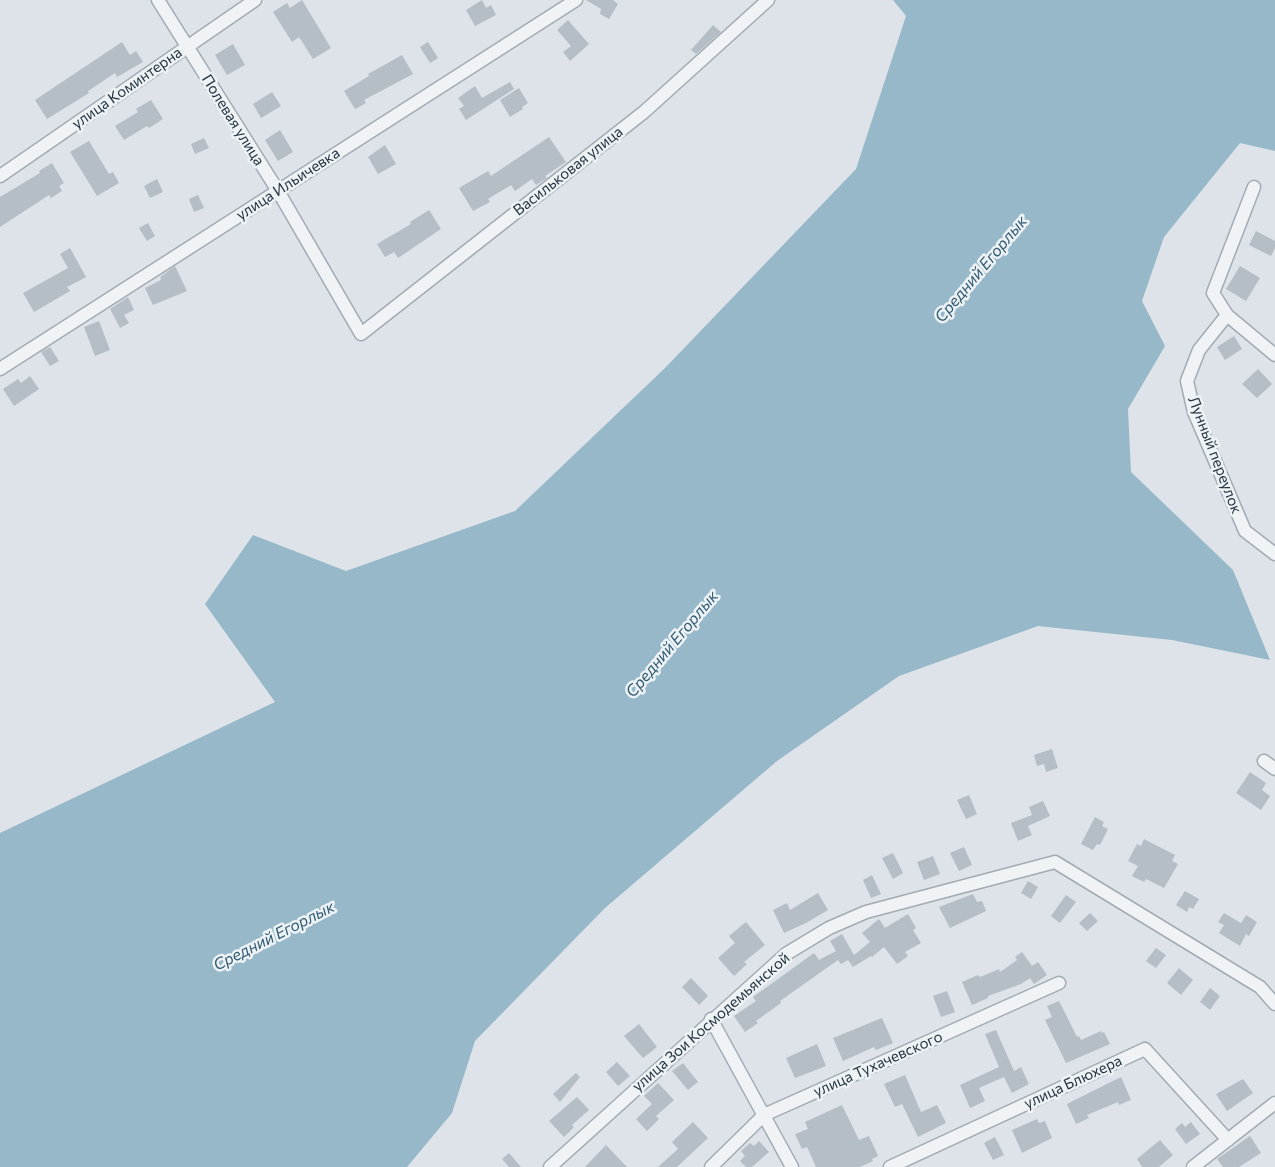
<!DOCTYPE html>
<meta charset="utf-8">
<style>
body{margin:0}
canvas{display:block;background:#dde3e8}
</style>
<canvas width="1275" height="1167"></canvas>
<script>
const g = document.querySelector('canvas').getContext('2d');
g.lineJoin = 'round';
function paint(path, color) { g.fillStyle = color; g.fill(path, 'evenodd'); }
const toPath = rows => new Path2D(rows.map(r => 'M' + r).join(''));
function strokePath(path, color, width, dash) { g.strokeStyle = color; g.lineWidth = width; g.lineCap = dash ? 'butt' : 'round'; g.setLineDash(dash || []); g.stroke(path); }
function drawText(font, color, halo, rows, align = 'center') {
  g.font = font + ' Commissioner,sans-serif'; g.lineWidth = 5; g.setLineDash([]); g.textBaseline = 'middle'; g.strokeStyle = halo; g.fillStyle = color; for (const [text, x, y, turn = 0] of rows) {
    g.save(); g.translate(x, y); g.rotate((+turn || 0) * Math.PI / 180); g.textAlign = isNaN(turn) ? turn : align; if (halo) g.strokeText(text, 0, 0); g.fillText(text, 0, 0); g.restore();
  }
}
paint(toPath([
 [893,0,1275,0,1275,151,1240,143,1164,237,1142,301,1165,346,1128,409,1131,472,1233,570,1270,660,1172,640,1038,626,899,676,777,761,605,908,475,1041,452,1113,407,1167,0,1167,0,833,275,702,205,604,253,535,346,571,515,511,665,368,856,169,906,16]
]), '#97b8c9');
paint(toPath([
 [302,0,331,48,313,59,299,37,292,42,273,12,287,3,290,8],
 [482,0,486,8,491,5,496,15,475,26,466,10],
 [586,0,613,0,618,4,609,19,600,14,601,9],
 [568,20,589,44,570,61,563,52,571,46,557,30],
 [713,25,721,32,696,54,691,50],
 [122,42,130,55,136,51,143,62,117,77,115,73,88,91,89,93,47,119,35,100],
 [428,42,438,58,430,63,420,47],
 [233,44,245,65,227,75,215,55],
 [402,55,413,74,364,100,366,103,355,109,344,91,369,76,368,74],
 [510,82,514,89,466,120,459,109,464,106,458,98,475,86,482,98],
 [519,88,528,103,522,107,523,109,510,117,500,100],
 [272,92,281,106,261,118,253,104],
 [151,100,163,119,149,128,147,126,124,140,115,126,138,112,136,109],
 [280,130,293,152,278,161,265,140],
 [549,137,566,162,545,176,547,178,536,185,532,179,515,191,511,185,488,199,490,202,473,211,459,188,488,171,491,176],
 [204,138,209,148,195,154,191,144],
 [89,141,109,174,113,172,119,183,97,196,70,152],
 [385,145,396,164,378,174,368,157],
 [52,163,64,183,59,186,62,191,51,198,49,195,0,227,0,197,40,173,39,171],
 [157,179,163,192,150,198,144,186],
 [198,195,204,208,194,212,189,199],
 [429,210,441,229,398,258,394,252,385,257,377,244,411,224,410,222],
 [148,223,155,236,147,241,139,228],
 [1256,231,1275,241,1275,248,1271,256,1249,245],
 [70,248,86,277,67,287,70,291,34,312,23,293,68,268,60,254],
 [175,266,187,291,153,305,145,288,161,280,160,277],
 [1240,266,1260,278,1246,301,1226,289],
 [128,297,134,310,124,315,129,323,120,328,110,309],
 [99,321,110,350,95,356,84,327],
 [1234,336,1242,349,1225,360,1217,347],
 [50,347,59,361,50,366,41,352],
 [1258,369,1272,384,1257,398,1242,384],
 [30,376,39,389,14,406,3,389,18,379,21,383],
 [1052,749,1058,768,1046,772,1044,764,1037,766,1034,755],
 [1250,772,1266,783,1262,790,1270,796,1261,810,1236,793],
 [969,795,977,814,966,819,957,800],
 [1043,801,1050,816,1028,826,1032,835,1018,841,1011,823,1032,815,1029,807],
 [1095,817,1104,822,1102,826,1108,829,1100,845,1097,844,1093,850,1081,844],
 [1144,839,1175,855,1172,861,1178,864,1164,888,1146,879,1144,882,1132,876,1138,866,1128,861,1137,844,1141,846],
 [964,847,972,865,959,871,950,853],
 [893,853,903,873,893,879,882,858],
 [933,856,940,874,924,880,917,862],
 [872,875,881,894,871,898,863,880],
 [1028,881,1038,887,1031,899,1021,893],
 [1185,891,1199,899,1193,909,1189,907,1187,912,1176,905],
 [818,893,828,910,806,923,784,933,773,910,787,903,790,910],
 [973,894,977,902,982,901,986,911,950,928,939,907],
 [1066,895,1076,902,1060,923,1051,916],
 [1090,913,1098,921,1087,931,1079,923],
 [1224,913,1241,923,1246,915,1257,922,1249,936,1246,934,1240,946,1219,933,1224,925,1218,922],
 [908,914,916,928,913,930,921,943,905,952,908,956,897,964,884,947,872,957,871,956,853,967,848,960,841,964,838,960,780,1001,781,1003,756,1021,758,1023,745,1032,734,1016,756,1001,753,997,814,953,819,960,836,951,830,941,842,934,854,955,870,942,862,933,879,919,885,928],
 [746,922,765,945,744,962,747,964,734,976,718,958,735,943,729,936],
 [1156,948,1166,955,1156,968,1146,961],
 [1022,952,1032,966,1038,962,1047,975,1034,984,1030,978,1021,984,988,996,988,998,972,1005,962,982,978,975,980,977,999,969,1000,972,1017,960,1015,957],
 [1179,968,1193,980,1181,995,1167,983],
 [691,978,708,996,699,1005,682,987],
 [1210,988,1220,996,1210,1010,1200,1002],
 [947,991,955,1012,941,1017,933,996],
 [1059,1001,1077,1037,1079,1036,1081,1040,1101,1031,1102,1033,1104,1032,1110,1044,1066,1063,1045,1020,1052,1017,1047,1006],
 [882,1018,893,1043,876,1050,874,1047,843,1061,833,1038],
 [639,1024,657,1047,643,1058,624,1036],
 [996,1030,1014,1071,1021,1067,1029,1084,1012,1093,1004,1077,979,1088,985,1101,970,1108,960,1085,999,1067,985,1034],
 [817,1044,826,1066,795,1078,786,1058],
 [617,1062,630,1076,618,1086,606,1072],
 [683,1063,698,1082,688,1090,672,1071],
 [576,1073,580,1077,560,1102,553,1094],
 [905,1075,921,1112,937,1105,946,1123,918,1137,902,1104,895,1107,884,1084],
 [1121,1077,1131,1100,1119,1105,1118,1102,1087,1115,1089,1118,1076,1124,1067,1104],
 [1243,1079,1253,1093,1227,1111,1216,1094],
 [658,1083,674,1100,656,1116,659,1119,647,1131,636,1119,652,1104,644,1096],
 [577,1097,589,1110,572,1125,574,1127,564,1137,549,1121],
 [842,1105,859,1140,869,1136,878,1156,872,1159,873,1161,860,1167,816,1167,807,1147,802,1149,795,1134,808,1129,805,1122],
 [1037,1119,1039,1123,1045,1121,1052,1138,1022,1153,1012,1130],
 [693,1122,708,1138,677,1167,658,1167,678,1149,672,1142],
 [1191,1122,1200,1134,1186,1144,1175,1129,1182,1123,1185,1127],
 [1250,1136,1261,1153,1239,1167,1223,1167,1217,1159],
 [995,1137,1004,1155,993,1160,984,1143],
 [1160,1140,1173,1155,1159,1167,1142,1167,1137,1159],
 [759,1141,769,1152,752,1167,746,1167,740,1161,745,1156,741,1151,750,1143,754,1146],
 [606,1145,627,1167,585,1167],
 [509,1153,521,1167,509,1167,502,1159]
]), '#b5bdc5');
const street = toPath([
 [158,0,278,191,361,334,644,112,768,0],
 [0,176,255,0],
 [1254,187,1213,293,1227,315,1275,355],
 [1227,315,1199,350,1187,381,1194,412,1245,531,1275,554],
 [0,369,576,0],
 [1264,761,1275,769],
 [711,1019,792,1167],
 [550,1167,786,954,829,928,866,912,1055,862,1260,987,1275,1004],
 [711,1167,764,1115,1059,983],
 [890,1167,1145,1049,1228,1140],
 [1193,1167,1275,1103]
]);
strokePath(street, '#a2abb2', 15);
strokePath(street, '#f0f3f6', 12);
drawText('15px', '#26343f', '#edf2f5', [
 ["улица Коминтерна",127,88,-35],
 ["Полевая улица",233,120,58],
 ["Васильковая улица",568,171,-38],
 ["улица Ильичевка",288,184,-33],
 ["Лунный переулок",1215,455,69],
 ["улица Зои Космодемьянской",711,1022,-41],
 ["улица Тухачевского",878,1064,-24],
 ["улица Блюхера",1073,1082,-25]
]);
drawText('italic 16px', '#305a74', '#edf2f5', [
 ["Средний Егорлык",981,269,-50],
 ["Средний Егорлык",672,644,-50],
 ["Средний Егорлык",274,936,-27]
]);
</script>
